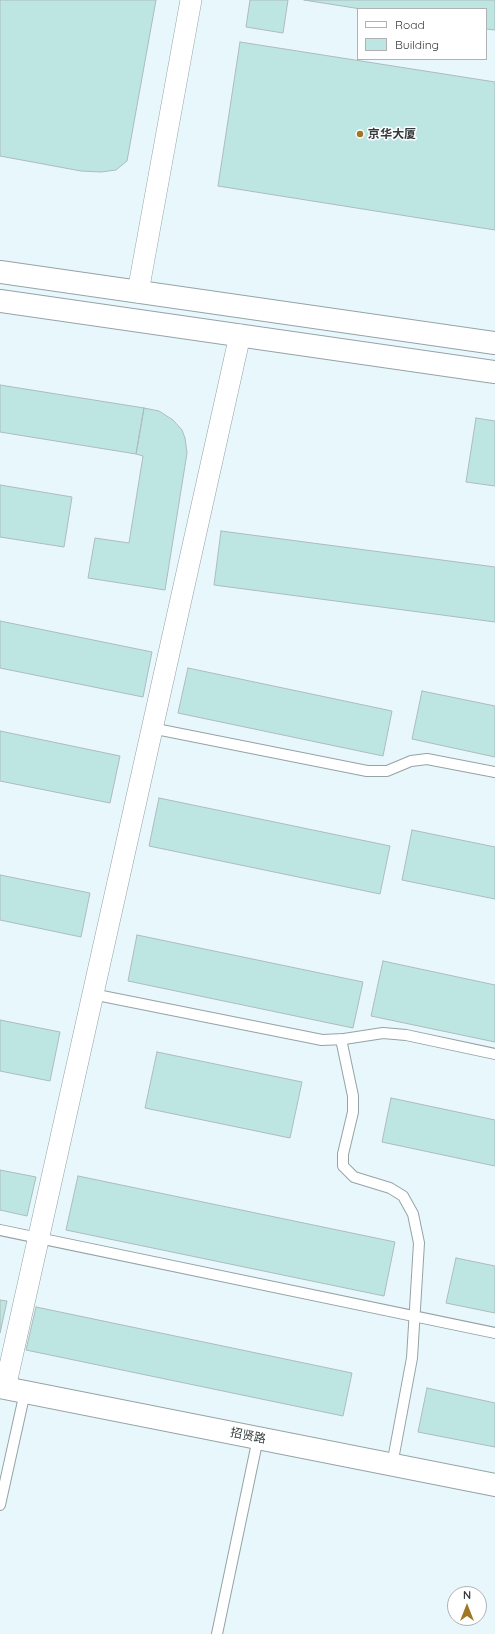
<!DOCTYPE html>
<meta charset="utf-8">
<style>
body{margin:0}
#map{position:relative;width:495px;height:1634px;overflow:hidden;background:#e8f7fc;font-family:Quicksand,sans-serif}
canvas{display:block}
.legend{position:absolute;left:357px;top:8px;width:130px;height:52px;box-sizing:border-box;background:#fff;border:1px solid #afb1b2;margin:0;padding:5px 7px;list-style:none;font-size:12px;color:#363c3e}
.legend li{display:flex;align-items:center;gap:8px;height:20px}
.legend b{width:20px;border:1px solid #afb1b2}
.north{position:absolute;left:447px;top:1586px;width:40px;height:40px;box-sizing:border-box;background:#fff;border:1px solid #afb1b2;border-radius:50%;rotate:0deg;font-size:11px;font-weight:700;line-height:16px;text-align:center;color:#363c3e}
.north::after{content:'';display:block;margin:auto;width:14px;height:18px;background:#9f7725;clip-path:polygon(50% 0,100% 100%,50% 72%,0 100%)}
</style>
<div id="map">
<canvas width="495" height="1634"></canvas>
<ul class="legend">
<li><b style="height:5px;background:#fff"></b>Road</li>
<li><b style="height:11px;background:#bde6e3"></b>Building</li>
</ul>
<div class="north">N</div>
</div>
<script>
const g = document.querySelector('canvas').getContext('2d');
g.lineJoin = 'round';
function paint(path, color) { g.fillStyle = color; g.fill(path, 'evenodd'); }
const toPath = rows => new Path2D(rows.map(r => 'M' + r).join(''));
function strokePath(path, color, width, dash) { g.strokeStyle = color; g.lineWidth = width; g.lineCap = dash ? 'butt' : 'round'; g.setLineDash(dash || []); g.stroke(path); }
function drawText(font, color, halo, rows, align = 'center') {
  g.font = font + ' Quicksand,"Noto Sans SC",sans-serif'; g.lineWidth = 3; g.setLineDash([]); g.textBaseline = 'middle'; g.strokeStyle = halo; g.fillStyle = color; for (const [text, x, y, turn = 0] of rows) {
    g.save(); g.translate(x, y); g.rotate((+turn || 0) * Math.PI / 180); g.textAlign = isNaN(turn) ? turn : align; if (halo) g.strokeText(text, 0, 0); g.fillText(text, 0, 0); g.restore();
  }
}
const building = toPath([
 [0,0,156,0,127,161,116,170,101,172,81,171,0,156,0,0],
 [250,0,288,0,283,33,246,27,250,0],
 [304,0,495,0,495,30,486,29,486,9,361,9,304,0],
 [240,42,495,82,495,230,218,186,240,42],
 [0,385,144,408,136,454,0,432,0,385],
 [144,408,159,411,173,420,182,430,185,438,187,453,165,590,88,578,95,538,129,543,143,456,136,454,144,408],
 [476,418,495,421,495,486,466,482,476,418],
 [0,485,72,497,64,547,0,537,0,485],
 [221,531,495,567,495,622,214,585,221,531],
 [0,621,152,652,143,697,0,668,0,621],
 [188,668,392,711,383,756,178,713,188,668],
 [422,691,495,706,495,757,412,739,422,691],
 [0,731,120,756,110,803,0,781,0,731],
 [159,798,390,846,380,894,149,846,159,798],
 [412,830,495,847,495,899,402,880,412,830],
 [0,875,90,893,81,937,0,920,0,875],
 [137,935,363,982,353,1028,128,981,137,935],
 [383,961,495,985,495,1042,371,1016,383,961],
 [0,1020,60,1032,50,1081,0,1071,0,1020],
 [157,1052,302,1082,290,1138,145,1108,157,1052],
 [391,1098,495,1120,495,1166,382,1142,391,1098],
 [0,1170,36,1177,27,1216,0,1210,0,1170],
 [78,1176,395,1242,384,1296,66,1230,78,1176],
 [456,1258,495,1266,495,1313,446,1303,456,1258],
 [0,1300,7,1301,0,1333,0,1300],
 [36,1307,352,1373,343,1416,26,1350,36,1307],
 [427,1388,495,1403,495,1447,418,1432,427,1388]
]);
paint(building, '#bde6e3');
strokePath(building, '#adbcbb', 1);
const service = toPath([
 [151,728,367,771,387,771,411,761,427,759,495,772],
 [92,994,322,1040,344,1039,383,1033,406,1035,495,1054],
 [341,1039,353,1096,353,1112,343,1154,343,1166,354,1177,390,1188,403,1196,413,1214,419,1243,412,1358,392,1465],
 [0,1230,495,1333],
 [0,1505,25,1392],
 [217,1634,258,1438]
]);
const minor = toPath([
 [138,292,191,0],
 [5,1388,240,335]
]);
const tertiary = toPath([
 [0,1387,495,1485]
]);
const secondary = toPath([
 [0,272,495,343],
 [0,301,495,372]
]);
strokePath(service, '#95a3a7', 12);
strokePath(minor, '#95a3a7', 22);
strokePath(tertiary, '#95a3a7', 24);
strokePath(secondary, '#95a3a7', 24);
strokePath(service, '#fff', 10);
strokePath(minor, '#fff', 21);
strokePath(tertiary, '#fff', 22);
strokePath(secondary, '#fff', 22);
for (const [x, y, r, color] of [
 [360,134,4,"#9f7725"]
]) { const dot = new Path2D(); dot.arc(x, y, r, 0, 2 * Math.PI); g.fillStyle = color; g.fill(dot); strokePath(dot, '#fff', 1.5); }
drawText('bold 12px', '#363c3e', '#fff', [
 ["京华大厦",368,134]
], 'left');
drawText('12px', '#363c3e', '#fff', [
 ["招贤路",248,1436,11]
]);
</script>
